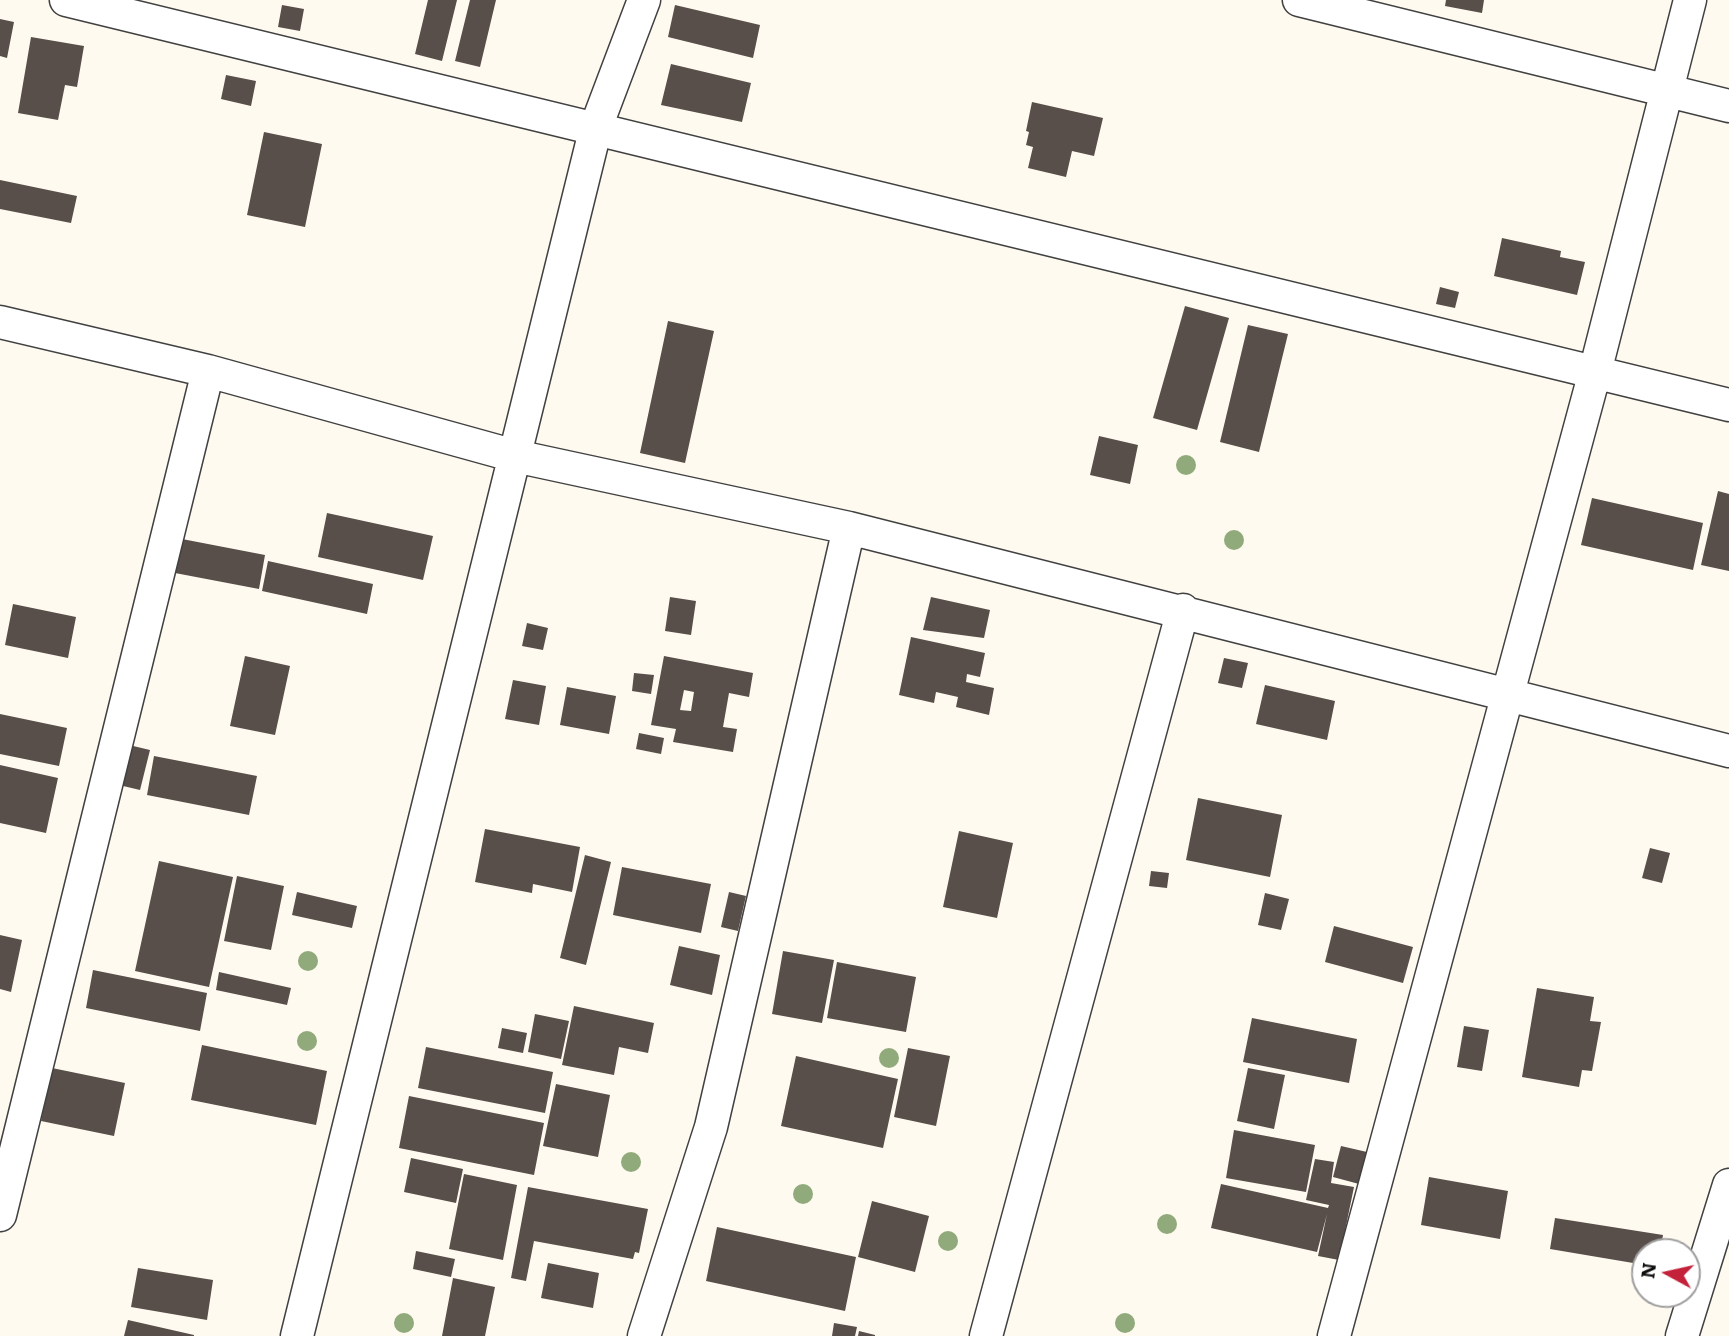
<!DOCTYPE html>
<style>
body{margin:0}
#map{position:relative;width:1729px;height:1336px;overflow:hidden;background:#fffaf0;font-family:Literata,serif}
canvas{display:block}
.north{position:absolute;left:1631px;top:1238px;width:70px;height:70px;box-sizing:border-box;background:#fff;border:2px solid #9f9f9f;border-radius:50%;rotate:278deg;font-size:19px;font-weight:700;line-height:28px;text-align:center;color:#0e0e0e}
.north::after{content:'';display:block;margin:auto;width:24px;height:32px;background:#c4213b;clip-path:polygon(50% 0,100% 100%,50% 72%,0 100%)}
</style>
<div id="map">
<canvas width="1729" height="1336"></canvas>
<div class="north">N</div>
</div>
<script>
const g = document.querySelector('canvas').getContext('2d');
g.lineJoin = 'round';
function paint(path, color) { g.fillStyle = color; g.fill(path, 'evenodd'); }
const toPath = rows => new Path2D(rows.map(r => 'M' + r).join(''));
function strokePath(path, color, width, dash) { g.strokeStyle = color; g.lineWidth = width; g.lineCap = dash ? 'butt' : 'round'; g.setLineDash(dash || []); g.stroke(path); }
paint(toPath([
 [428,0,457,0,442,61,415,54],
 [470,0,496,0,480,67,455,61],
 [1446,0,1484,0,1482,13,1445,6],
 [282,5,304,9,300,31,278,27],
 [675,5,760,25,753,58,668,37],
 [0,19,14,22,7,58,0,56],
 [31,37,84,46,77,87,65,85,58,120,18,113],
 [671,64,751,83,742,122,661,105],
 [226,75,256,81,251,106,221,99],
 [1032,102,1103,118,1094,156,1072,151,1066,177,1028,168,1033,147,1026,145,1029,132,1026,131],
 [264,132,322,144,305,227,247,215],
 [0,180,77,196,71,223,0,209],
 [1502,238,1561,251,1560,257,1585,262,1577,295,1494,276],
 [1440,287,1459,292,1455,308,1436,304],
 [1185,306,1229,318,1197,430,1153,418],
 [668,321,714,331,685,463,640,453],
 [1248,325,1288,334,1259,452,1220,442],
 [1099,436,1138,445,1130,484,1090,475],
 [1718,491,1729,494,1729,571,1701,565],
 [1592,498,1703,523,1693,570,1581,545],
 [327,513,433,536,423,580,318,557],
 [182,539,265,555,259,589,175,573],
 [268,561,373,584,367,614,262,591],
 [670,597,696,601,691,635,665,631],
 [931,597,990,610,984,638,923,630],
 [13,604,76,617,68,658,5,645],
 [527,623,548,628,543,650,522,646],
 [911,637,985,653,980,677,967,674,966,682,994,688,989,715,956,707,958,697,936,692,934,703,899,695],
 [245,656,290,666,275,735,230,726],
 [664,656,753,673,749,697,729,693,723,727,737,729,733,752,673,742,676,729,651,725],
 [684,690,694,692,691,711,680,710],
 [1224,658,1248,663,1242,688,1218,683],
 [634,673,654,675,651,694,632,691],
 [513,680,546,686,539,725,505,719],
 [1265,685,1335,701,1327,740,1256,724],
 [567,687,616,696,609,734,560,725],
 [0,714,67,728,59,766,0,754],
 [639,733,664,738,661,754,636,749],
 [129,745,150,750,140,790,119,785],
 [154,756,257,776,249,815,147,795],
 [0,765,58,778,46,833,0,823],
 [1198,798,1282,815,1270,877,1186,860],
 [485,829,580,847,572,892,533,884,532,893,475,882],
 [959,831,1013,843,997,918,943,907],
 [1650,848,1670,853,1662,883,1642,878],
 [585,855,611,862,586,965,560,958],
 [159,861,233,877,209,987,135,971],
 [622,867,711,884,701,933,613,915],
 [1151,871,1169,873,1167,888,1149,886],
 [237,876,284,886,271,950,224,941],
 [297,892,357,906,352,928,292,915],
 [729,892,746,896,738,931,721,927],
 [1265,893,1289,899,1281,930,1258,925],
 [1334,926,1413,947,1403,983,1325,962],
 [0,935,22,940,11,992,0,989],
 [679,946,720,955,712,995,670,985],
 [783,951,834,960,822,1023,772,1014],
 [837,962,916,977,906,1032,827,1018],
 [93,970,207,993,200,1031,86,1008],
 [219,972,291,988,287,1005,216,990],
 [1537,988,1594,997,1590,1021,1601,1022,1592,1071,1582,1070,1579,1087,1522,1077],
 [574,1006,654,1023,648,1053,619,1047,614,1075,562,1065],
 [535,1014,569,1021,561,1059,528,1052],
 [1252,1018,1357,1039,1349,1083,1243,1062],
 [1464,1026,1489,1030,1482,1071,1457,1067],
 [502,1028,527,1033,523,1053,498,1048],
 [202,1045,327,1071,316,1125,191,1100],
 [426,1047,553,1072,545,1113,418,1088],
 [908,1048,950,1056,936,1126,894,1117],
 [796,1056,898,1079,883,1148,781,1126],
 [52,1068,125,1083,114,1136,41,1121],
 [1248,1068,1285,1075,1274,1129,1237,1121],
 [556,1084,610,1095,598,1157,543,1146],
 [409,1096,544,1123,534,1175,399,1148],
 [1234,1130,1315,1145,1306,1192,1226,1178],
 [1341,1146,1367,1152,1359,1184,1333,1177],
 [411,1158,463,1169,456,1203,404,1192],
 [1315,1159,1334,1162,1331,1183,1354,1187,1339,1260,1318,1256,1327,1214,1317,1252,1211,1228,1221,1184,1328,1208,1329,1205,1306,1200],
 [464,1174,517,1185,503,1260,449,1249],
 [1429,1177,1508,1191,1500,1239,1421,1225],
 [528,1187,648,1209,639,1253,635,1252,633,1259,534,1241,526,1281,511,1278],
 [872,1201,929,1216,915,1272,858,1257],
 [1555,1218,1663,1235,1660,1252,1645,1252,1645,1265,1550,1249],
 [717,1227,856,1257,845,1311,706,1281],
 [416,1251,455,1259,451,1277,413,1269],
 [548,1263,599,1273,593,1308,541,1298],
 [138,1268,213,1280,207,1320,131,1307],
 [453,1278,495,1287,485,1336,442,1336],
 [128,1320,194,1335,194,1336,124,1336],
 [834,1323,857,1327,855,1336,832,1336],
 [859,1331,875,1335,875,1336,858,1336]
]), '#584e4a');
const minor = toPath([
 [66,0,1729,405],
 [1299,0,1729,106],
 [0,322,208,371,515,456,849,528,1729,751],
 [0,1215,208,371],
 [297,1336,596,127,644,0],
 [644,1336,711,1127,849,528],
 [986,1336,1183,610],
 [1334,1336,1595,372,1690,0],
 [1682,1336,1729,1185]
]);
strokePath(minor, '#414141', 35);
strokePath(minor, '#fff', 32);
g.fillStyle = '#90aa7b';
for (const [x, y] of [
 [1186,465],
 [1234,540],
 [308,961],
 [307,1041],
 [889,1058],
 [631,1162],
 [803,1194],
 [1167,1224],
 [948,1241],
 [404,1323],
 [1125,1323]
]) { g.beginPath(); g.arc(x, y, 10, 0, 2 * Math.PI); g.fill(); }
</script>
